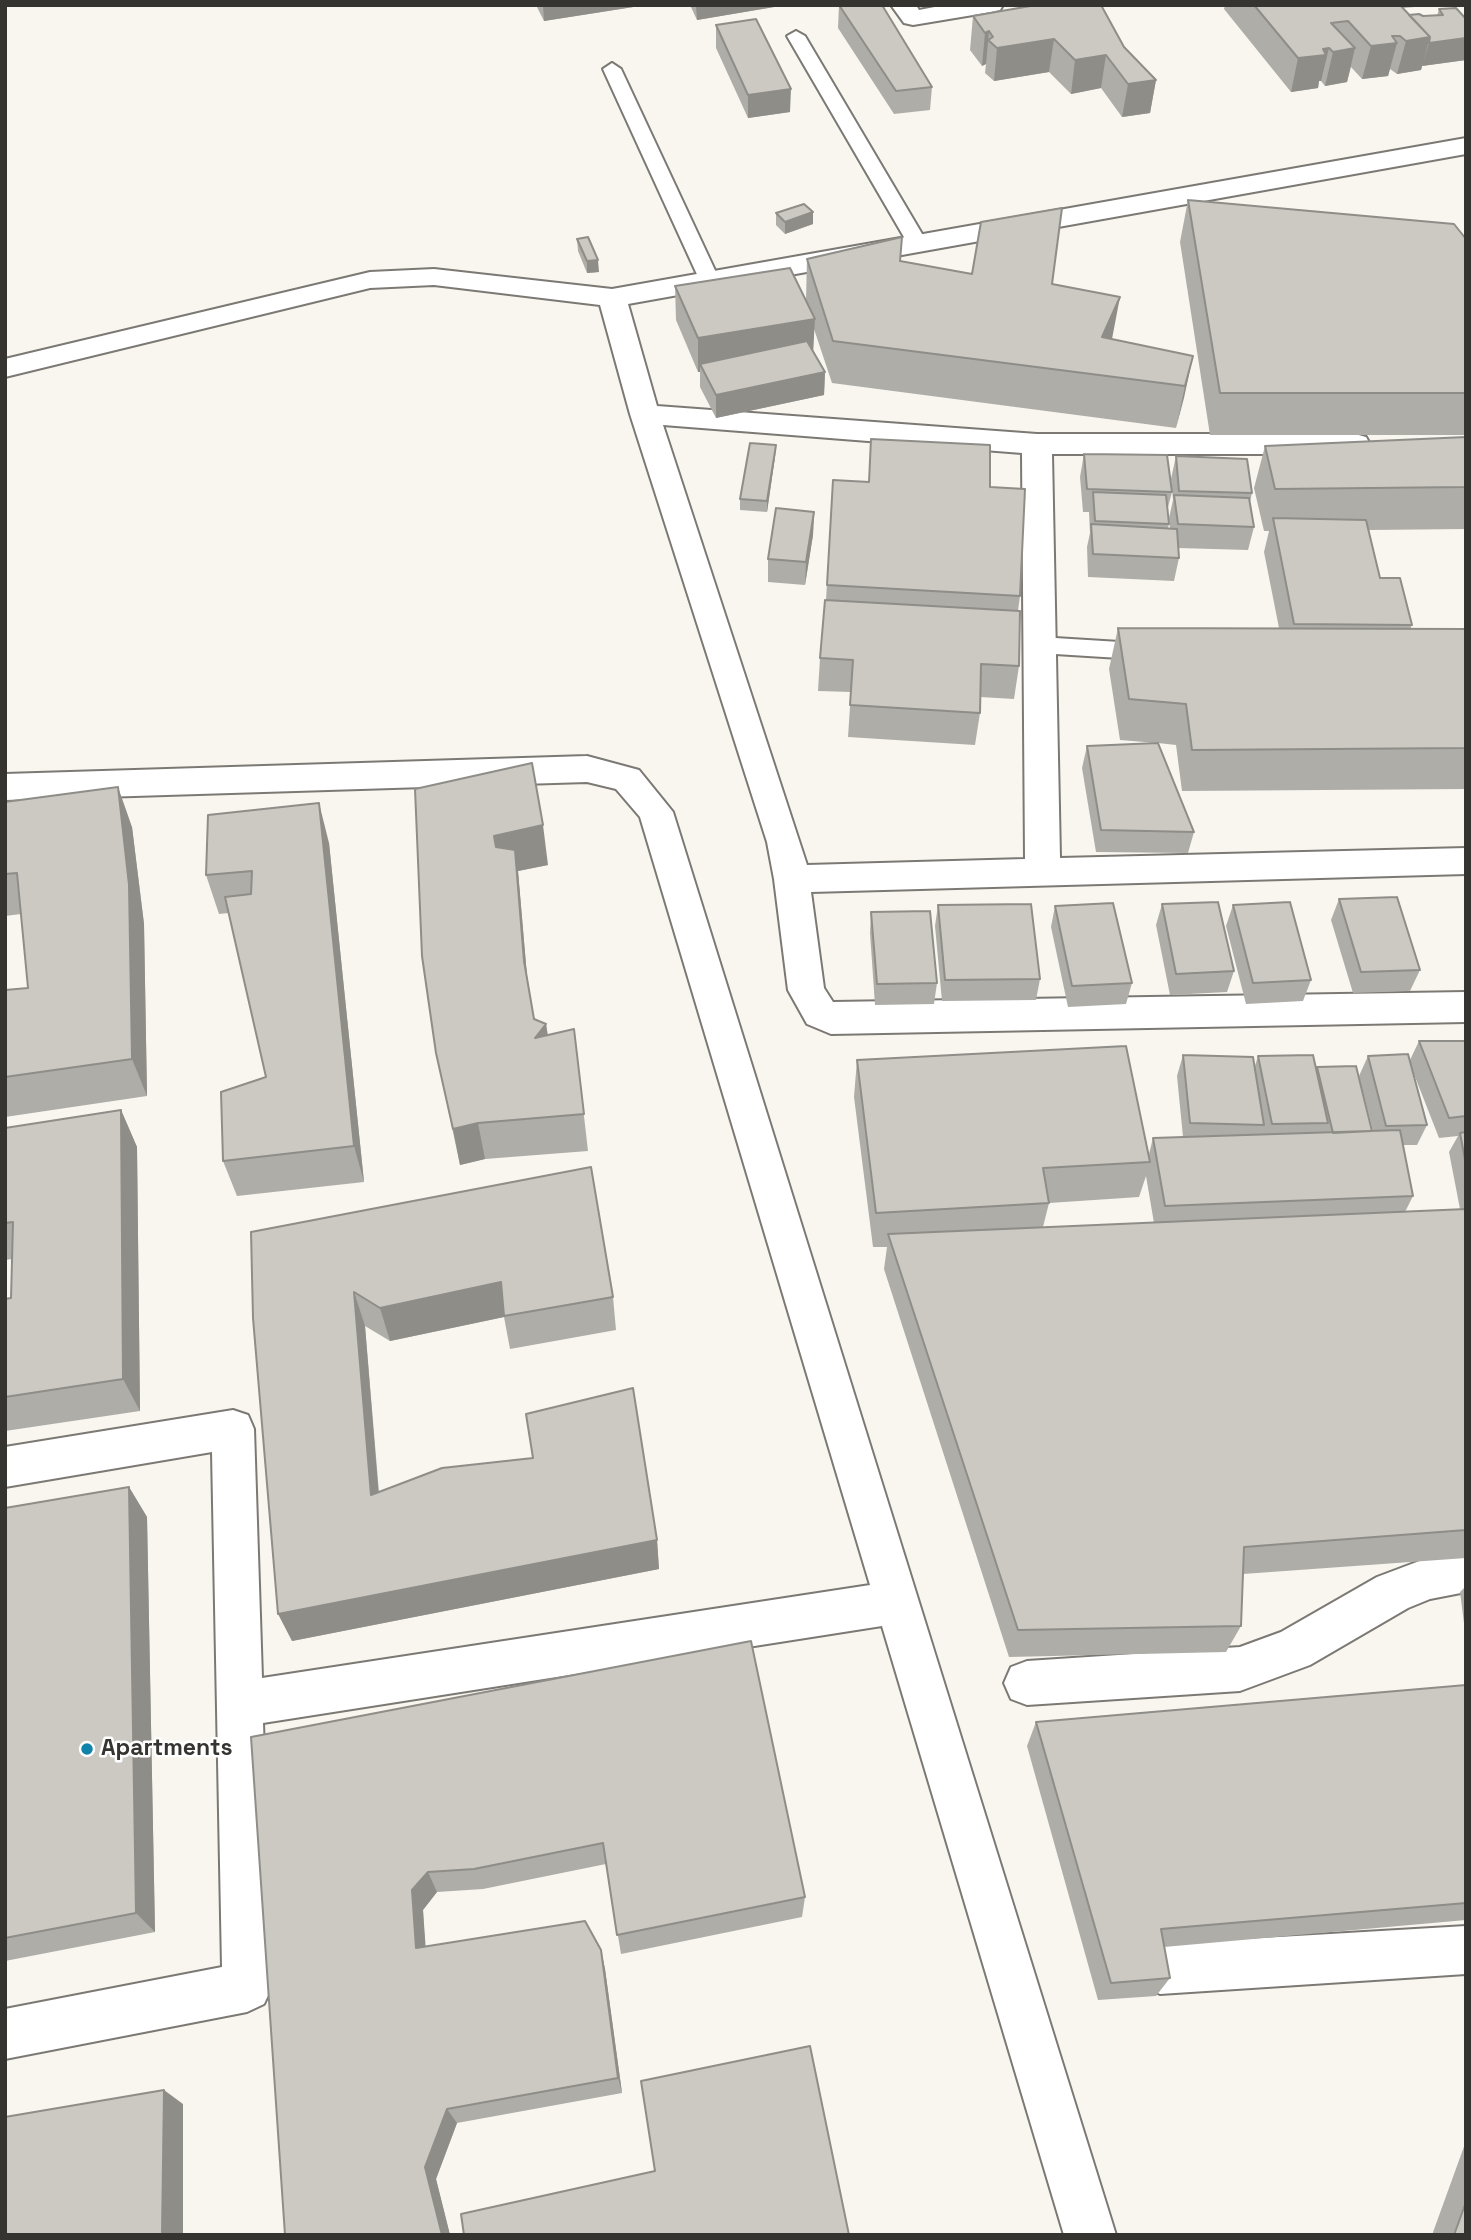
<!DOCTYPE html>
<style>
body{margin:0}
#map{position:relative;width:1471px;height:2240px;overflow:hidden;background:#f9f6f0;font-family:"Space Grotesk",sans-serif}
canvas{display:block}
.frame{position:absolute;inset:0;border:7px solid #353431;pointer-events:none}
</style>
<div id="map">
<canvas width="1471" height="2240"></canvas>
<div class="frame"></div>
</div>
<script>
const g = document.querySelector('canvas').getContext('2d');
g.lineJoin = 'round';
const toPath = rows => new Path2D(rows.map(r => 'M' + r).join(''));
function strokePath(path, color, width, dash) { g.strokeStyle = color; g.lineWidth = width; g.lineCap = dash ? 'butt' : 'round'; g.setLineDash(dash || []); g.stroke(path); }
function paint(path, color) { g.fillStyle = color; g.fill(path, 'evenodd'); }
function drawText(font, color, halo, rows, align = 'center') {
  g.font = font + ' "Space Grotesk",sans-serif'; g.lineWidth = 5; g.setLineDash([]); g.textBaseline = 'middle'; g.strokeStyle = halo; g.fillStyle = color; for (const [text, x, y, turn = 0] of rows) {
    g.save(); g.translate(x, y); g.rotate((+turn || 0) * Math.PI / 180); g.textAlign = isNaN(turn) ? turn : align; if (halo) g.strokeText(text, 0, 0); g.fillText(text, 0, 0); g.restore();
  }
}
const lane = toPath([
 [796,31,805,36,928,244,925,248,911,248,908,244,787,36,796,31],
 [612,63,621,69,720,281,717,285,703,285,700,281,603,69,612,63],
 [1039,637,1152,644,1160,646,1164,652,1160,658,1152,660,1039,653,1031,651,1027,645,1031,639,1039,637]
]);
const street = toPath([
 [891,5,916,5,919,10,945,5,1003,5,1000,10,991,12,913,25,904,23,891,5],
 [1466,138,1466,154,628,304,657,406,1037,434,1355,434,1366,437,1370,444,1366,451,1355,454,1052,454,1060,858,1466,848,1466,874,811,892,824,988,833,1002,1466,992,1466,1022,831,1034,807,1024,788,990,774,879,767,842,630,414,600,305,434,285,370,288,5,377,5,359,370,272,434,269,612,289,1466,138],
 [663,425,1022,453,1025,859,807,865,663,425],
 [587,756,639,770,673,812,1116,2235,1064,2235,882,1626,263,1723,272,1987,264,2004,247,2012,5,2059,5,2009,222,1967,212,1452,5,1487,5,1447,233,1410,248,1415,254,1429,262,1678,870,1585,640,817,616,789,587,782,5,800,5,774,587,756],
 [1466,1550,1466,1592,1430,1599,1408,1608,1310,1665,1240,1691,1027,1705,1011,1699,1004,1683,1011,1667,1027,1661,1240,1647,1281,1632,1377,1577,1430,1557,1466,1550],
 [1466,1926,1466,1974,1160,1994,1143,1986,1135,1969,1143,1952,1160,1944,1466,1926]
]);
strokePath(lane, '#7c7974', 4);
strokePath(street, '#7c7974', 4);
paint(lane, '#fff');
paint(street, '#fff');
paint(toPath([
 [536,5,646,5,544,21],
 [690,5,786,5,697,20],
 [839,5,932,87,930,110,894,114,838,28],
 [1225,5,1427,5,1427,6,1403,8,1409,15,1423,16,1437,16,1439,9,1466,19,1466,60,1422,66,1421,70,1397,74,1390,69,1388,76,1362,79,1351,67,1347,82,1325,86,1321,81,1319,81,1318,88,1291,92,1224,9],
 [973,16,1124,47,1156,80,1150,113,1122,117,1101,88,1071,94,1049,72,994,81,985,73,986,64,982,66,970,50],
 [716,25,790,112,748,118,716,48],
 [1188,200,1466,239,1466,435,1210,435,1180,242],
 [776,213,813,224,785,234,776,225],
 [577,239,599,272,587,273,578,251],
 [807,259,901,261,972,274,1052,284,1112,340,1193,356,1176,428,832,383,814,329,813,352,825,372,824,395,716,418,700,387,700,372,698,372,676,320,675,286,806,300],
 [1466,437,1466,529,1369,530,1380,578,1412,625,1410,629,1466,629,1466,789,1182,791,1176,745,1158,743,1194,832,1188,853,1096,852,1082,768,1087,746,1157,743,1120,740,1109,669,1118,628,1279,628,1264,552,1269,531,1264,531,1254,488,1265,446],
 [871,439,990,487,1020,596,1018,611,1019,666,1014,699,980,697,980,713,975,745,848,737,851,692,818,691,820,658,826,600,833,480,869,482],
 [776,445,775,457,767,512,740,510,740,499],
 [1084,454,1172,492,1167,511,1169,524,1168,528,1170,529,1169,518,1173,500,1171,479,1176,456,1252,493,1250,502,1254,527,1248,550,1178,548,1179,558,1174,581,1088,577,1087,547,1090,533,1089,512,1083,512,1080,477],
 [814,512,813,535,805,585,768,582,768,559],
 [415,789,548,865,518,871,528,988,534,1019,546,1024,548,1035,574,1029,588,1151,485,1159,460,1165,436,1053],
 [5,802,132,827,144,924,147,1096,5,1117,5,990,28,988,21,914,5,916],
 [329,843,364,1182,237,1196,223,1161,266,1077,229,913,219,914,206,875],
 [1339,899,1420,970,1410,991,1353,993,1331,920],
 [1162,904,1234,971,1227,992,1170,995,1156,925],
 [938,905,1040,979,1036,1000,942,1001,935,926],
 [1233,905,1311,980,1303,1001,1246,1004,1226,926],
 [1055,906,1132,983,1126,1004,1068,1007,1051,927],
 [871,912,937,983,934,1004,875,1005,870,933],
 [1419,1041,1466,1041,1466,1558,1243,1574,1241,1626,1226,1652,1009,1657,884,1269,887,1247,873,1247,854,1097,857,1060,1149,1154,1153,1138,1183,1137,1177,1076,1183,1055,1255,1066,1258,1056,1316,1069,1317,1067,1373,1131,1359,1076,1368,1056,1410,1060],
 [1412,1069,1439,1138,1458,1136,1449,1152,1460,1209,1405,1212,1413,1196,1403,1145,1417,1145,1427,1125],
 [1146,1176,1154,1223,1043,1227,1049,1203,1139,1197],
 [121,1110,137,1147,140,1411,5,1431,5,1299,11,1298,12,1259,5,1260,5,1128],
 [591,1167,613,1297,616,1330,510,1349,504,1317,390,1341,365,1326,379,1492,657,1540,659,1569,292,1641,253,1318],
 [129,1487,147,1517,155,1932,5,1961,5,1508],
 [1466,1586,1466,1639,1460,1592],
 [1466,1685,1466,1920,1164,1947,1170,1978,1156,1996,1098,2000,1027,1746,1036,1722],
 [251,1737,805,1897,802,1917,621,1954,606,1864,483,1889,437,1892,423,1910,425,1946,601,1950,605,1969,622,2093,457,2123,436,2179,450,2235,285,2235],
 [1466,2141,1466,2235,1432,2235]
]), '#afada8');
paint(toPath([
 [543,5,646,5,544,21],
 [696,5,786,5,697,20],
 [989,31,986,64,982,66,985,33],
 [1430,37,1421,70,1397,74,1406,41],
 [1466,38,1466,60,1422,66,1429,43],
 [1054,39,1049,72,994,81,997,48],
 [1397,43,1388,76,1362,79,1371,46],
 [1329,48,1321,81,1319,81,1318,88,1291,92,1298,58,1323,49],
 [1355,48,1347,82,1325,86,1333,52],
 [1106,55,1101,88,1071,94,1075,60],
 [1156,80,1150,113,1122,117,1128,84],
 [791,89,790,112,748,118,748,95],
 [813,212,813,224,785,234,785,222],
 [598,260,599,272,587,273,587,261],
 [1120,297,1112,339,1102,337],
 [815,319,813,353,700,364,700,372,698,372,698,338],
 [1193,356,1184,398,1176,428,1185,386],
 [825,372,824,395,716,418,716,395],
 [776,445,775,457,767,512,767,501],
 [814,512,813,535,805,585,806,562],
 [118,787,132,827,144,924,147,1096,132,1059],
 [319,803,329,843,364,1182,354,1146],
 [543,825,548,865,518,871,529,999,524,961,500,875,494,836],
 [546,1024,551,1062,535,1038],
 [121,1110,137,1147,140,1411,123,1379],
 [478,1123,485,1159,460,1165,453,1129],
 [501,1282,504,1317,390,1341,380,1308],
 [354,1292,365,1326,381,1524,371,1495],
 [129,1487,147,1517,155,1932,136,1913],
 [657,1540,659,1569,292,1641,278,1614],
 [428,1872,437,1892,423,1910,427,1966,416,1948,412,1890],
 [601,1950,605,1969,622,2093,618,2078],
 [164,2090,183,2104,183,2235,162,2235],
 [447,2109,457,2123,436,2179,450,2235,442,2235,425,2167]
]), '#8f8d88');
const building = toPath([
 [839,5,882,5,932,87,896,91,839,5],
 [1036,5,1101,5,1124,47,1156,80,1128,84,1106,55,1075,60,1054,39,997,48,988,40,993,37,989,31,985,33,973,16,1036,5],
 [1254,5,1400,5,1430,37,1406,41,1400,36,1392,36,1397,43,1371,46,1348,21,1331,23,1355,48,1333,52,1329,48,1323,49,1326,55,1298,58,1254,5],
 [1456,8,1466,19,1466,38,1429,43,1430,37,1409,15,1419,14,1423,16,1443,15,1439,9,1456,8],
 [756,19,791,89,748,95,716,25,756,19],
 [1188,200,1454,224,1466,239,1466,393,1220,393,1188,200],
 [804,204,813,212,785,222,776,213,804,204],
 [1062,208,1052,284,1120,297,1102,337,1193,356,1185,386,833,341,807,259,902,237,900,261,972,274,981,222,1062,208],
 [588,237,598,260,587,261,577,239,588,237],
 [790,268,815,319,698,338,675,286,790,268],
 [807,341,825,372,716,395,700,364,807,341],
 [1466,437,1466,487,1275,489,1265,446,1466,437],
 [871,439,990,445,990,487,1025,489,1020,596,827,585,833,480,869,482,871,439],
 [750,443,776,445,767,501,740,499,750,443],
 [1084,454,1167,455,1172,492,1087,489,1084,454],
 [1176,456,1247,459,1252,493,1179,491,1176,456],
 [1093,492,1166,495,1169,524,1095,521,1093,492],
 [1174,495,1249,498,1254,527,1178,524,1174,495],
 [776,508,814,512,806,562,768,559,776,508],
 [1273,518,1366,520,1380,578,1400,578,1412,625,1294,624,1273,518],
 [1091,524,1177,529,1179,558,1093,554,1091,524],
 [825,600,1020,611,1019,666,981,664,980,713,850,705,853,660,820,658,825,600],
 [1118,628,1466,629,1466,748,1192,750,1186,704,1129,699,1118,628],
 [1158,743,1194,832,1101,830,1087,746,1158,743],
 [532,763,543,825,494,836,496,847,515,850,524,961,534,1019,546,1024,535,1038,574,1029,584,1114,478,1123,453,1129,436,1053,422,956,415,789,532,763],
 [118,787,129,885,132,1059,5,1077,5,990,28,988,17,873,5,874,5,802,118,787],
 [319,803,354,1146,223,1161,221,1092,266,1077,225,897,251,894,252,871,206,875,208,815,319,803],
 [1397,897,1420,970,1361,972,1339,899,1397,897],
 [1218,902,1234,971,1176,974,1162,904,1218,902],
 [1290,902,1311,980,1253,983,1233,905,1290,902],
 [1113,903,1132,983,1072,986,1055,906,1113,903],
 [1031,904,1040,979,945,980,938,905,1031,904],
 [930,911,937,983,877,984,871,912,930,911],
 [1419,1041,1466,1041,1466,1116,1449,1118,1419,1041],
 [1126,1046,1150,1162,1043,1168,1049,1203,876,1213,857,1060,1126,1046],
 [1408,1054,1427,1125,1386,1126,1368,1056,1408,1054],
 [1183,1055,1253,1057,1264,1125,1190,1123,1183,1055],
 [1313,1055,1328,1123,1272,1124,1258,1056,1313,1055],
 [1356,1066,1372,1131,1333,1133,1317,1067,1356,1066],
 [121,1110,123,1379,5,1397,5,1299,11,1298,13,1222,5,1223,5,1128,121,1110],
 [1400,1130,1413,1196,1165,1206,1153,1138,1400,1130],
 [1466,1132,1466,1165,1460,1133,1466,1132],
 [591,1167,613,1297,504,1316,501,1282,380,1308,354,1292,371,1495,442,1468,533,1458,526,1414,633,1388,657,1540,278,1614,253,1318,251,1232,591,1167],
 [1466,1209,1466,1530,1244,1547,1241,1626,1018,1630,888,1234,1466,1209],
 [129,1487,136,1913,5,1938,5,1508,129,1487],
 [751,1641,805,1897,617,1935,603,1843,474,1869,428,1872,412,1890,416,1948,585,1921,601,1950,618,2078,447,2109,425,2167,442,2235,285,2235,251,1737,751,1641],
 [1466,1685,1466,1903,1161,1929,1170,1978,1111,1983,1036,1722,1466,1685],
 [810,2046,849,2235,464,2235,461,2214,655,2171,641,2081,810,2046],
 [164,2090,162,2235,5,2235,5,2117,164,2090],
 [1466,2202,1466,2235,1454,2235,1466,2202]
]);
paint(building, '#ccc9c3');
strokePath(building, '#8f8d88', 2);
for (const [x, y, r, color] of [
 [87,1749,7,"#0f83a9"]
]) { const dot = new Path2D(); dot.arc(x, y, r, 0, 2 * Math.PI); g.fillStyle = color; g.fill(dot); strokePath(dot, '#fff', 2.5); }
drawText('bold 23px', '#353431', '#fff', [
 ["Apartments",101,1749]
], 'left');
</script>
